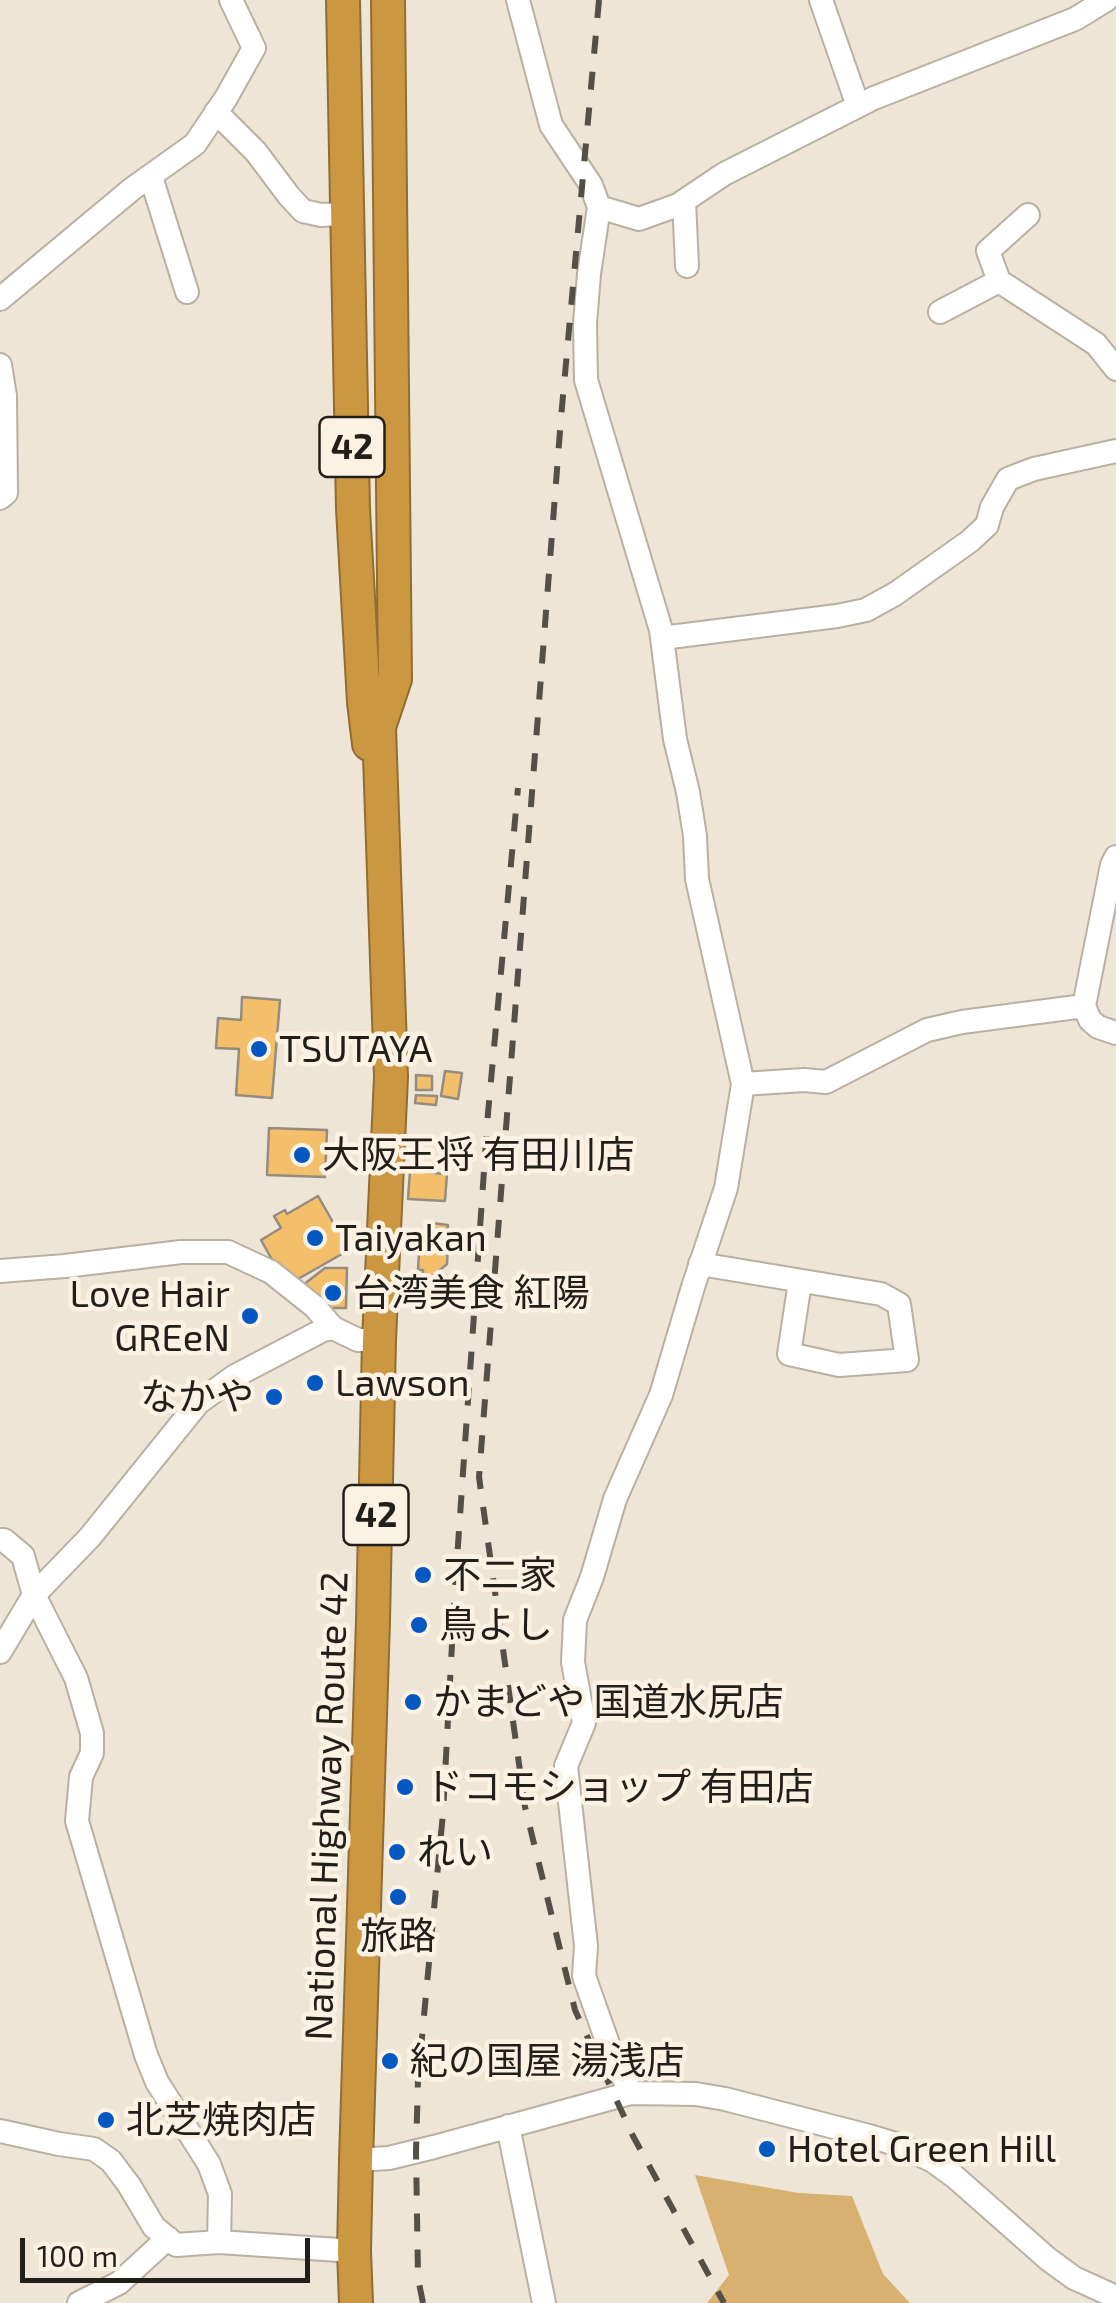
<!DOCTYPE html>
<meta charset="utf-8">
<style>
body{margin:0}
#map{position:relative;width:1116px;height:2303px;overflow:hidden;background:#eee5d7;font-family:"Exo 2",sans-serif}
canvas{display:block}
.scale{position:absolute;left:20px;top:2238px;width:290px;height:45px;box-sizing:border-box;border:5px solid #221e19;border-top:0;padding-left:12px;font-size:30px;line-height:35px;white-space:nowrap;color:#221e19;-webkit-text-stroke:8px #fcf2e4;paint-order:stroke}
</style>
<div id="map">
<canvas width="1116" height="2303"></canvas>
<div class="scale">100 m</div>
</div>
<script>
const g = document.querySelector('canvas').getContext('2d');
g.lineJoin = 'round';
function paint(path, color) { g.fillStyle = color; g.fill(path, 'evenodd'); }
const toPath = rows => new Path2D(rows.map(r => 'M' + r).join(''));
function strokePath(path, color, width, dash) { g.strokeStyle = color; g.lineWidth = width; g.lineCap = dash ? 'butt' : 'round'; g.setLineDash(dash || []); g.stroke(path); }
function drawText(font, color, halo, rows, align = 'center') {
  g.font = font + ' "Exo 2","Noto Sans JP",sans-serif'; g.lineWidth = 9; g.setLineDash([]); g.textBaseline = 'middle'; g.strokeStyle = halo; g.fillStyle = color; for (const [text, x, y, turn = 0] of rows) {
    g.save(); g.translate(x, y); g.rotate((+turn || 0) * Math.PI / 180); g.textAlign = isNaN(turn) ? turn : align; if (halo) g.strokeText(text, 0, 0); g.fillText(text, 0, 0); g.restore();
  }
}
paint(toPath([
 [695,2175,799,2193,852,2196,883,2274,910,2303,707,2303,729,2275]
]), '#d8b070');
const building = toPath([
 [242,997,280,1000,272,1098,236,1095,239,1049,216,1048,218,1018,241,1020,242,997],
 [445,1071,462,1073,458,1099,441,1096,445,1071],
 [416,1075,432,1076,432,1090,416,1090,416,1075],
 [416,1095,437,1096,436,1105,415,1103,416,1095],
 [269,1128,327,1130,325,1177,267,1175,269,1128],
 [410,1171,447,1174,445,1201,408,1199,410,1171],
 [318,1196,338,1231,352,1223,363,1242,298,1279,275,1265,261,1240,281,1228,274,1216,285,1210,287,1214,318,1196],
 [432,1223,448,1225,446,1240,430,1238,432,1223],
 [424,1243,448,1244,447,1264,428,1280,423,1280,423,1270,418,1270,419,1253,423,1253,424,1243],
 [325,1268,347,1268,346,1308,325,1308,303,1285,325,1268]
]);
paint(building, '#f3bf6a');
strokePath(building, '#958c80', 2.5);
const minor = toPath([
 [518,0,551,125,591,185,599,207,589,274,585,323,586,380,661,630,675,739,688,792,695,836,697,879,743,1084,726,1188,693,1287,661,1395,615,1499,592,1577,575,1620,573,1662,584,1723,566,1766,586,1946,584,1976,612,2055,631,2093],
 [821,0,858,106],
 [216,112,256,152,289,196,303,211,321,215,346,214],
 [151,177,187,292],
 [684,201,687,266],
 [599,207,639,219,678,205,724,174,874,98,1075,19,1106,0],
 [1028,215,988,251,999,281,1096,344,1116,369],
 [0,299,132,189,195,144,226,98,254,48,231,0],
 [940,312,999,281],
 [0,365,5,396,6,493,0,498],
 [662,638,837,616,866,610,895,594,970,541,987,525,992,507,1008,479,1034,469,1116,451],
 [1116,857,1112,865,1084,1006,1090,1020,1098,1027,1116,1033],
 [743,1084,804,1080,826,1082,927,1030,962,1022,1084,1006],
 [700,1264,881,1294,899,1304,907,1360,839,1365,789,1354,800,1282],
 [0,1271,65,1266,181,1252,228,1252,271,1272,315,1307,333,1328,358,1340,379,1340],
 [0,1540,4,1540,23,1556,34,1595,76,1678,92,1733,92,1753,81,1777,77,1821,146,2055,157,2082,209,2164,220,2194,219,2242],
 [0,1652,34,1595,90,1537,198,1403,235,1376,323,1330,333,1328],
 [508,2126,544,2303],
 [0,2131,59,2144,94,2149,111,2161,129,2185,154,2227,176,2245,219,2242,354,2251],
 [356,2160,389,2158,434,2147,631,2093,696,2094,725,2099,869,2136,902,2146,933,2161,955,2177,1048,2259,1074,2278,1116,2297],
 [79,2303,119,2283,168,2238]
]);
const highway = toPath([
 [343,0,353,509,364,702,369,744],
 [356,2303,354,2251,356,2160,373,1621,379,1340,391,1077,379,727,395,679,388,0]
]);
strokePath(minor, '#b9b0a3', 26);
strokePath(highway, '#906d33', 36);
strokePath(minor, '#fff', 22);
strokePath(highway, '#cb9841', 32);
strokePath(toPath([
 [599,0,561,418,479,1477,525,1807,575,2010,633,2136,724,2303],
 [423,2303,418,2278,416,2152,418,2080,443,1813,455,1588,488,1113,518,788]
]), '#544f47', 6, [18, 18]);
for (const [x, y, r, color] of [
 [259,1049,10,"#0458c2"],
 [302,1155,10,"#0458c2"],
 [315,1238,10,"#0458c2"],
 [333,1293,10,"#0458c2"],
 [250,1316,10,"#0458c2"],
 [315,1383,10,"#0458c2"],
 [274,1397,10,"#0458c2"],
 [423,1575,10,"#0458c2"],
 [419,1625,10,"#0458c2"],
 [413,1702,10,"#0458c2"],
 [405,1787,10,"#0458c2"],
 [397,1852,10,"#0458c2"],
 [398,1897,10,"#0458c2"],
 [390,2061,10,"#0458c2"],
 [106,2120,10,"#0458c2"],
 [767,2149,10,"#0458c2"]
]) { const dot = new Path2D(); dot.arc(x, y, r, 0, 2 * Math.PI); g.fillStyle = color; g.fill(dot); strokePath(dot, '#fcf2e4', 4); }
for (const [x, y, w] of [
 [352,447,65],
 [376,1515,65]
]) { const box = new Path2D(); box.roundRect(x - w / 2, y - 30, w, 60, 8); g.fillStyle = '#fcf2e4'; g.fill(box); strokePath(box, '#221e19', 2.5); }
drawText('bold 35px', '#221e19', null, [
 ["42",352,447],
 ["42",376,1515]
]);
drawText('38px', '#221e19', '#fcf2e4', [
 ["TSUTAYA",279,1049],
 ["大阪王将 有田川店",322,1155],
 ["Taiyakan",335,1238],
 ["台湾美食 紅陽",353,1293],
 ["Love Hair",230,1294,"right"],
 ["GREeN",230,1338,"right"],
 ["Lawson",335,1383],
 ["なかや",254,1397,"right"],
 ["不二家",443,1575],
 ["鳥よし",439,1625],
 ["かまどや 国道水尻店",433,1702],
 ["ドコモショップ 有田店",425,1787],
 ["れい",417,1852],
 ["旅路",398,1936,"center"],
 ["紀の国屋 湯浅店",410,2061],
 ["北芝焼肉店",126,2120],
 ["Hotel Green Hill",787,2149]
], 'left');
drawText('38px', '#221e19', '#fcf2e4', [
 ["National Highway Route 42",327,1806,-88]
]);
</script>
